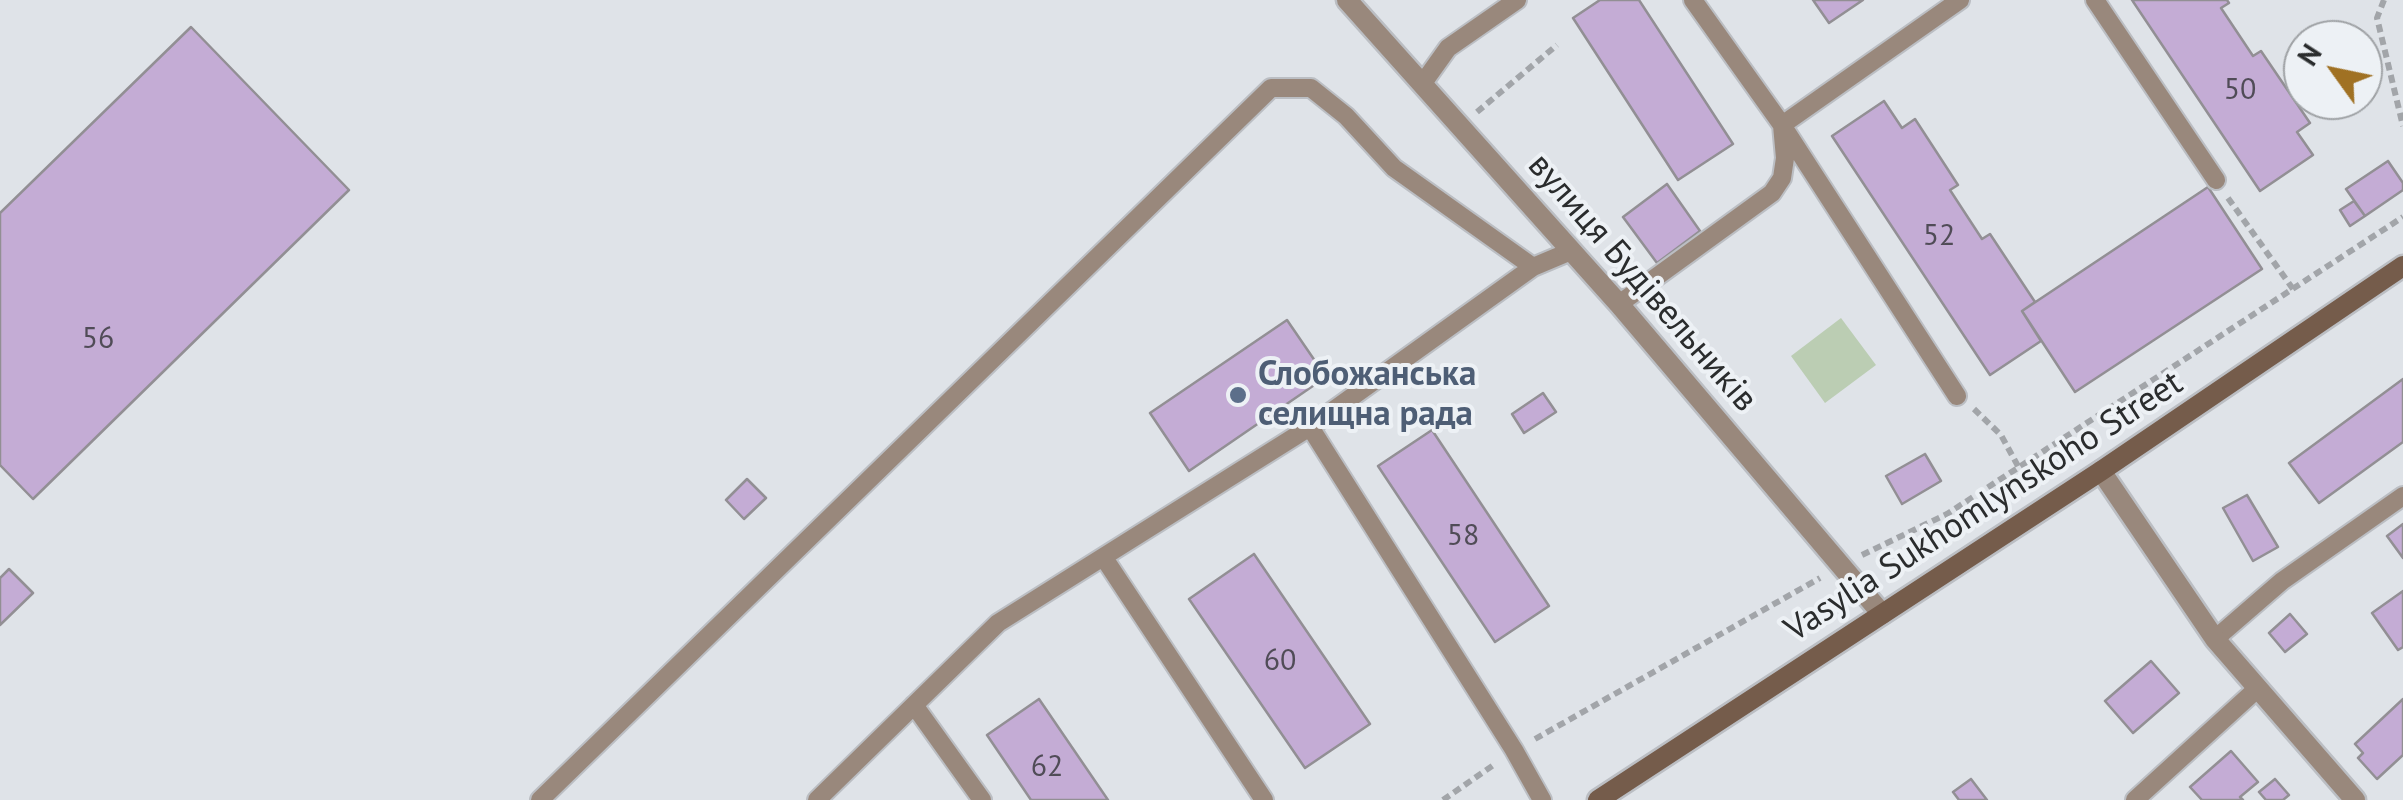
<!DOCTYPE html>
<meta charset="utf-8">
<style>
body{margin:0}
#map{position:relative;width:2403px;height:800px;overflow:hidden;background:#dfe3e8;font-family:"PT Sans",sans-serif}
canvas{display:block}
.north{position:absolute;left:2283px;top:20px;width:100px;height:100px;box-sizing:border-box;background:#edf1f5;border:2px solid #9fa2a5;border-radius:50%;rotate:303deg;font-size:28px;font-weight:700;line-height:40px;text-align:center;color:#2a2c2d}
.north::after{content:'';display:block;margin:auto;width:35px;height:45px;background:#a07123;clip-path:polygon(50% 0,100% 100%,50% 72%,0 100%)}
</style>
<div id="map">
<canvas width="2403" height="800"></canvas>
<div class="north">N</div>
</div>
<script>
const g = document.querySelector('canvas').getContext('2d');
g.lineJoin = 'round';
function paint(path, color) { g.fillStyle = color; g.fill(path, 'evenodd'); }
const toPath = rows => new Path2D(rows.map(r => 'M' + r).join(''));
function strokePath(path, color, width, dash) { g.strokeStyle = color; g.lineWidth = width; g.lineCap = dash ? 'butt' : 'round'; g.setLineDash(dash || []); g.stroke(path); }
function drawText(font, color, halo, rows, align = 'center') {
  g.font = font + ' "PT Sans",sans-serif'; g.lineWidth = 8; g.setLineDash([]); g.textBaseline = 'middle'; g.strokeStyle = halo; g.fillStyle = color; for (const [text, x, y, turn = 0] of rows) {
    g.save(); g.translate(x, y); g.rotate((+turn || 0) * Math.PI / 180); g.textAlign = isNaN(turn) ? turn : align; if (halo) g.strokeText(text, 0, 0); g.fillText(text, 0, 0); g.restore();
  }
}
paint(toPath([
 [1841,318,1876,365,1825,403,1791,356]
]), '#bbcdb3');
const building = toPath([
 [1600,0,1639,0,1733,144,1678,180,1573,18,1600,0],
 [1813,0,1863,0,1829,23,1813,0],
 [2132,0,2227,0,2229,3,2221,8,2253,56,2261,51,2310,123,2297,132,2313,155,2260,191,2132,0],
 [191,27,349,190,33,499,0,465,0,213,191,27],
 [1884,101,1902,128,1915,119,1958,185,1950,190,1982,239,1990,234,2035,302,2022,311,2041,341,1990,375,1832,136,1884,101],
 [2388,161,2403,183,2403,190,2365,216,2346,189,2388,161],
 [1667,184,1700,231,1657,263,1623,217,1667,184],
 [2208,187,2262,269,2075,392,2022,311,2208,187],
 [2354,201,2365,216,2350,226,2340,210,2354,201],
 [1287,320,1326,377,1189,471,1150,413,1287,320],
 [2403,379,2403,442,2319,503,2289,463,2403,379],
 [1543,393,1556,412,1524,433,1512,414,1543,393],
 [1432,430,1549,606,1495,642,1378,466,1432,430],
 [1925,454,1941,481,1902,504,1886,476,1925,454],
 [747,479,766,498,744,519,726,500,747,479],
 [2247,495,2278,547,2253,561,2223,508,2247,495],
 [2403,524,2403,558,2387,536,2403,524],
 [1254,554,1370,724,1305,768,1189,599,1254,554],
 [9,569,33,593,0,625,0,578,9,569],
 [2403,591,2403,647,2398,650,2372,613,2403,591],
 [2290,614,2307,634,2285,652,2269,633,2290,614],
 [2151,661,2179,693,2133,733,2105,701,2151,661],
 [1039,699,1108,800,1031,800,987,735,1039,699],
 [2403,699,2403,755,2377,779,2358,758,2363,753,2355,744,2403,699],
 [2231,751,2258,782,2240,797,2243,800,2202,800,2190,787,2231,751],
 [1971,779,1987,800,1959,800,1953,792,1971,779],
 [2275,779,2289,795,2283,800,2266,800,2259,792,2275,779]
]);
paint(building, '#c4acd5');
strokePath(building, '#928f94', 2.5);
const lane = toPath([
 [1693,0,1782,125,1957,396],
 [2095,0,2216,180],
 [1423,83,1448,48,1517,0],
 [1619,304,1772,193,1782,178,1785,158,1782,125,1960,0],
 [1310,427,1514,750,1542,800],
 [1104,558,1264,800],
 [2215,639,2282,581,2403,496],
 [914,705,982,800],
 [540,800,1271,88,1311,88,1346,116,1394,168,1533,267],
 [817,800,998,623,1310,427,1533,267,1571,251],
 [2135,800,2258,688]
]);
const street = toPath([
 [1347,0,1619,304,1882,614],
 [2101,471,2215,639,2355,800]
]);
const secondary = toPath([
 [1598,800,2101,471,2403,266]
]);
strokePath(lane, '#bbbec3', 22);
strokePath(street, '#bbbec3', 25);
strokePath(secondary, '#bbbec3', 25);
strokePath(toPath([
 [2384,0,2377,18,2403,126],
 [1477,112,1557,45],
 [2228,198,2293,289],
 [1974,409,2001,435,2019,468],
 [1862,555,1947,514,2403,217],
 [1535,739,1820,578],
 [1443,800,1495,764]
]), '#a2a5a9', 6, [8, 5]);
strokePath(lane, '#99887c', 18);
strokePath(street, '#99887c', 20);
strokePath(secondary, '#755c4b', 20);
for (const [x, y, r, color] of [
 [1238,395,10,"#5c6f8a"]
]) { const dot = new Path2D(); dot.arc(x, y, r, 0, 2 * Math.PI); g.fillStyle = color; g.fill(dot); strokePath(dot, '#edf1f5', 4); }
drawText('30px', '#504c57', null, [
 ["50",2240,90],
 ["52",1939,236],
 ["56",98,339],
 ["58",1463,536],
 ["60",1280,661],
 ["62",1047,767]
]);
drawText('35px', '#2a2c2d', '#edf1f5', [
 ["вулиця Будівельників",1642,283,49],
 ["Vasylia Sukhomlynskoho Street",1984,507,-33]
]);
drawText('bold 35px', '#4e5e75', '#edf1f5', [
 ["Слобожанська",1258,375],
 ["селищна рада",1258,415]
], 'left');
</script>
